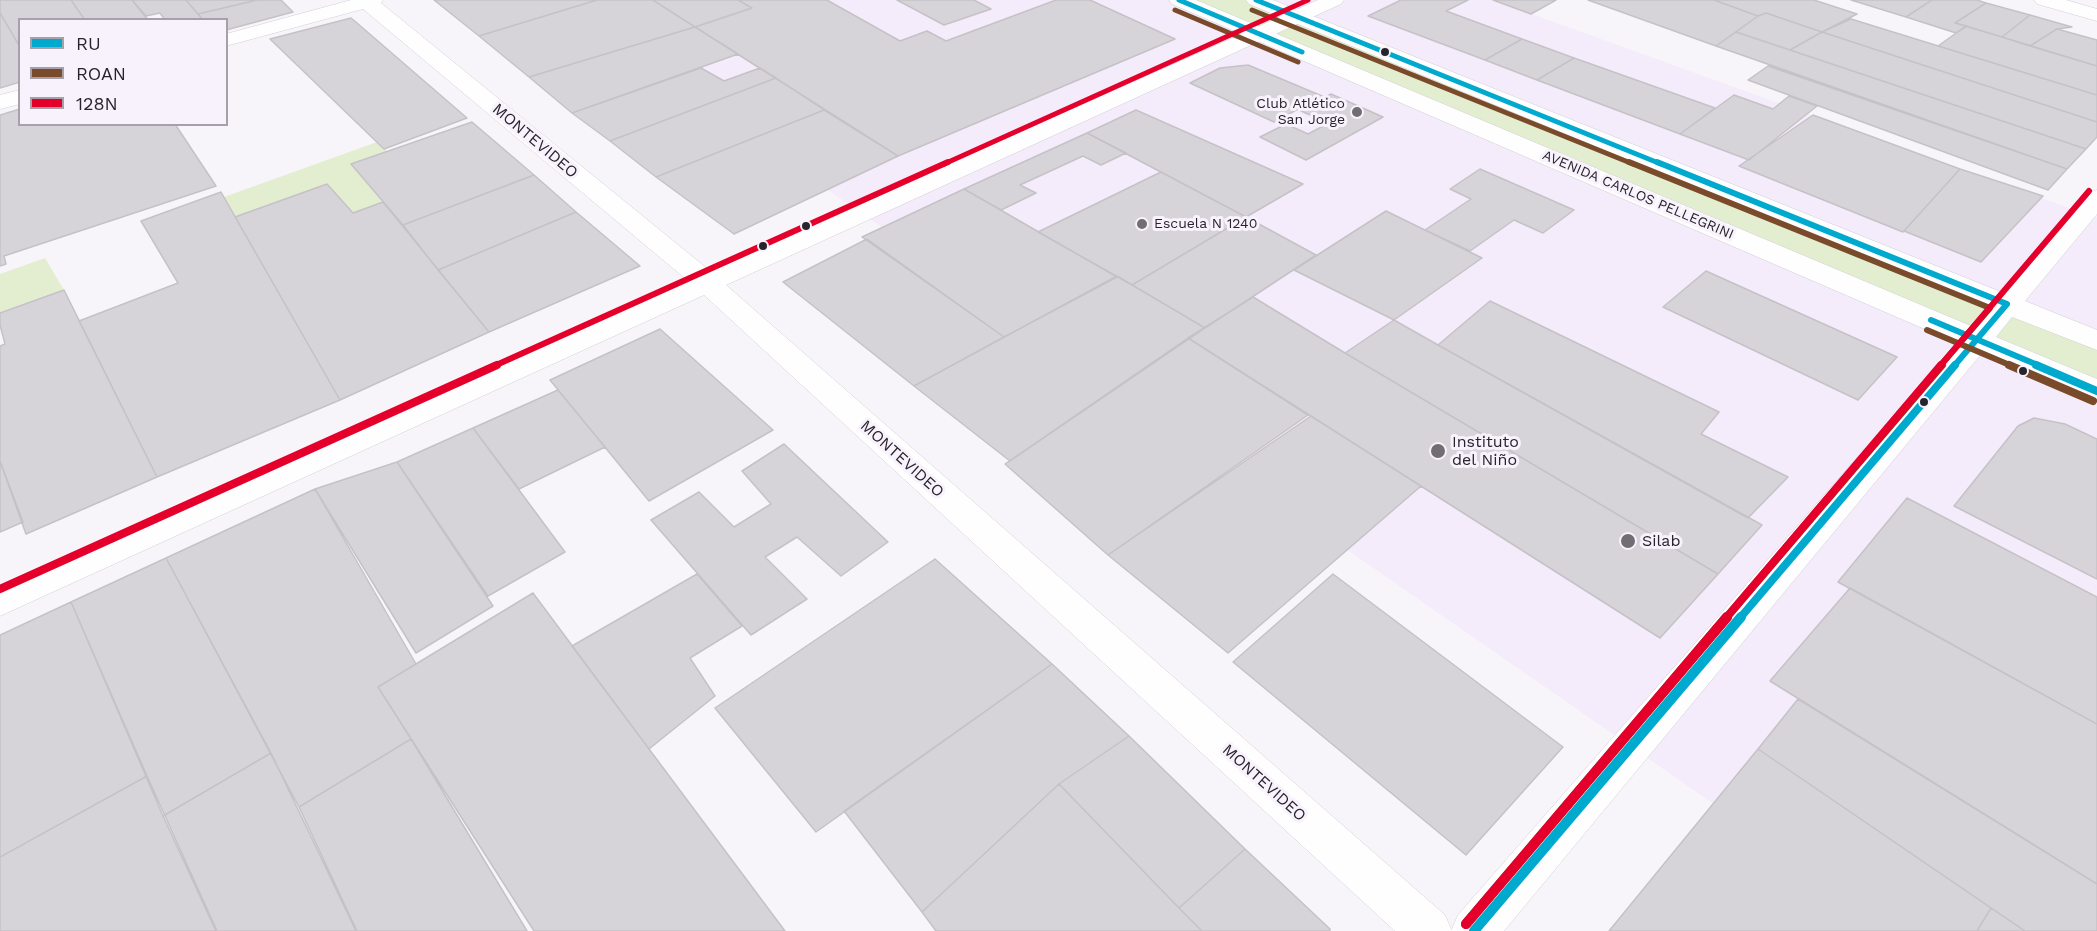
<!DOCTYPE html>
<meta charset="utf-8">
<style>
body{margin:0}
#map{position:relative;width:2097px;height:931px;overflow:hidden;background:#f8f5fa;font-family:"Work Sans",sans-serif}
canvas{display:block}
.legend{position:absolute;left:18px;top:18px;width:210px;height:108px;box-sizing:border-box;background:#f8f2fd;border:2px solid #a5a0a9;margin:0;padding:8px 10px;list-style:none;font-size:18px;color:#28242b}
.legend li{display:flex;align-items:center;gap:12px;height:30px}
.legend b{width:30px;border:2px solid #a5a0a9}
</style>
<div id="map">
<canvas width="2097" height="931"></canvas>
<ul class="legend">
<li><b style="height:8px;background:#00a9ce"></b>RU</li>
<li><b style="height:8px;background:#7a4b2a"></b>ROAN</li>
<li><b style="height:8px;background:#e4002b"></b>128N</li>
</ul>
</div>
<script>
const g = document.querySelector('canvas').getContext('2d');
g.lineJoin = 'round';
function paint(path, color) { g.fillStyle = color; g.fill(path, 'evenodd'); }
const toPath = rows => new Path2D(rows.map(r => 'M' + r).join(''));
function strokePath(path, color, width, dash) { g.strokeStyle = color; g.lineWidth = width; g.lineCap = dash ? 'butt' : 'round'; g.setLineDash(dash || []); g.stroke(path); }
function drawText(font, color, halo, rows, align = 'center') {
  g.font = font + ' "Work Sans",sans-serif'; g.lineWidth = 6; g.setLineDash([]); g.textBaseline = 'middle'; g.strokeStyle = halo; g.fillStyle = color; for (const [text, x, y, turn = 0] of rows) {
    g.save(); g.translate(x, y); g.rotate((+turn || 0) * Math.PI / 180); g.textAlign = isNaN(turn) ? turn : align; if (halo) g.strokeText(text, 0, 0); g.fillText(text, 0, 0); g.restore();
  }
}
paint(toPath([
 [554,0,1493,0,2097,218,2097,931,1897,931]
]), '#f4ebfb');
paint(toPath([
 [1179,0,1256,0,2097,341,2097,391],
 [377,142,387,151,352,164,383,202,353,213,235,217,224,197],
 [45,258,64,290,0,313,0,274]
]), '#e3eed0');
const building = toPath([
 [0,0,71,0,85,20,20,20,20,47,0,13,0,0],
 [71,0,132,0,148,20,85,20,71,0],
 [132,0,186,0,203,20,165,20,160,13,146,16,132,0],
 [186,0,257,0,198,14,186,0],
 [257,0,281,0,293,12,226,30,226,20,203,20,198,14,257,0],
 [434,0,597,0,479,36,434,0],
 [597,0,653,0,695,27,529,77,479,36,597,0],
 [653,0,738,0,752,8,695,27,653,0],
 [738,0,827,0,900,41,927,31,946,41,1056,0,1090,0,1175,39,898,156,695,27,752,8,738,0],
 [897,0,974,0,991,9,944,25,897,0],
 [1401,0,1468,0,1446,11,1522,39,1485,60,1368,16,1401,0],
 [1493,0,1556,0,1531,14,1493,0],
 [1588,0,1714,0,1758,16,1716,46,1588,0],
 [1714,0,1814,0,1857,14,1822,32,1766,13,1758,16,1714,0],
 [1851,0,1932,0,1906,17,1851,0],
 [1932,0,1977,0,1986,3,1955,23,1967,26,1956,33,1906,17,1932,0],
 [1986,3,2030,15,2002,37,1955,23,1986,3],
 [0,13,20,47,20,82,0,88,0,13],
 [1766,13,1822,32,1790,50,1736,32,1758,16,1766,13],
 [2030,15,2072,27,2057,29,2030,46,2002,37,2030,15],
 [351,18,357,23,467,118,384,149,270,39,351,18],
 [1851,19,2097,95,2097,122,1822,32,1851,19],
 [1966,26,2097,66,2097,95,1938,46,1966,26],
 [695,27,738,54,572,113,529,77,695,27],
 [2057,29,2097,40,2097,66,2030,46,2057,29],
 [1736,32,1790,50,2086,149,2067,169,1716,46,1736,32],
 [1822,32,2097,122,2097,137,2086,149,1790,50,1822,32],
 [1522,39,1574,58,1537,80,1485,60,1522,39],
 [1574,58,1715,108,1680,134,1537,80,1574,58],
 [1248,65,1322,96,1274,122,1190,83,1220,68,1248,65],
 [1768,66,2067,169,2048,190,1748,80,1768,66],
 [701,68,724,81,760,68,776,78,610,141,572,113,701,68],
 [776,78,824,110,656,177,610,141,776,78],
 [1331,94,1383,117,1306,160,1260,137,1286,124,1308,134,1329,123,1301,111,1331,94],
 [1734,95,1773,109,1789,96,1817,106,1749,160,1680,134,1734,95],
 [20,109,20,124,175,124,216,186,4,256,6,264,0,266,0,115,20,109],
 [824,110,898,156,734,234,656,177,824,110],
 [1136,110,1303,184,1246,217,1087,133,1136,110],
 [1813,115,1960,169,1903,232,1739,166,1813,115],
 [472,122,534,175,403,225,351,164,472,122],
 [1087,133,1126,153,1101,165,1083,156,1020,185,1036,193,1001,210,964,189,1087,133],
 [1480,169,1574,210,1543,233,1514,220,1470,251,1425,230,1471,199,1450,189,1480,169],
 [1960,169,2043,196,1981,262,1904,231,1960,169],
 [1161,172,1246,217,1132,285,1038,232,1161,172],
 [534,175,576,212,438,270,403,225,534,175],
 [327,184,353,213,383,202,489,332,340,400,235,217,327,184],
 [964,189,1117,277,1004,337,862,237,964,189],
 [221,192,340,400,157,477,79,321,178,283,141,221,221,192],
 [1386,211,1482,258,1394,320,1294,270,1386,211],
 [576,212,640,266,489,332,438,270,576,212],
 [1246,217,1316,255,1205,328,1132,285,1246,217],
 [867,239,1004,337,914,386,783,282,867,239],
 [1706,271,1897,357,1858,400,1663,307,1706,271],
 [1117,276,1205,328,1010,461,914,386,1117,276],
 [64,290,157,477,26,534,0,461,0,346,5,344,0,325,0,313,64,290],
 [1253,297,1345,353,1718,574,1660,638,1188,338,1253,297],
 [1490,301,1719,412,1701,434,1788,477,1748,518,1438,345,1490,301],
 [1394,320,1438,345,1762,525,1718,574,1345,353,1394,320],
 [660,329,773,430,649,501,550,380,660,329],
 [1188,338,1308,415,1108,555,1005,464,1188,338],
 [558,390,605,447,519,489,473,428,558,390],
 [1311,416,1421,486,1228,653,1108,555,1311,416],
 [2034,418,2065,424,2097,439,2097,579,1954,506,2018,426,2034,418],
 [473,428,565,552,488,596,397,462,473,428],
 [784,444,888,542,841,576,797,537,765,557,807,599,751,635,651,520,699,492,734,527,771,504,742,471,784,444],
 [0,461,23,522,0,532,0,461],
 [397,462,493,606,416,653,315,489,397,462],
 [315,489,416,664,378,687,411,739,299,807,166,558,315,489],
 [1907,498,2097,597,2097,724,1838,582,1907,498],
 [166,558,271,753,163,816,71,602,166,558],
 [935,559,1052,664,816,832,715,708,935,559],
 [697,574,742,626,690,658,715,696,649,749,572,646,697,574],
 [1333,574,1563,747,1466,855,1233,662,1333,574],
 [1850,588,2097,724,2097,884,1770,681,1850,588],
 [533,593,649,749,785,931,534,931,378,687,533,593],
 [71,602,147,776,0,857,0,635,71,602],
 [1052,664,1129,736,1059,784,922,912,844,811,1052,664],
 [1798,699,2097,884,2097,931,2025,931,1758,749,1798,699],
 [1129,736,1245,849,1179,908,1059,784,1129,736],
 [411,739,527,931,357,931,299,807,411,739],
 [1758,749,1991,908,1977,931,1609,931,1758,749],
 [271,753,356,931,216,931,163,816,271,753],
 [147,776,217,931,0,931,0,857,147,776],
 [1059,784,1179,908,1202,931,936,931,922,912,1059,784],
 [1245,849,1330,929,1330,931,1202,931,1179,908,1245,849],
 [1991,908,2025,931,1977,931,1991,908]
]);
paint(building, '#d7d4d9');
strokePath(building, '#c5c2c7', 1.5);
const minor = toPath([
 [351,0,383,0,381,3,709,270,1318,0,1344,0,1341,4,726,285,1445,915,1452,931,1395,931,704,295,0,616,0,585,687,280,363,9,226,46,226,34,351,0],
 [2034,0,2066,0,2097,9,2097,21,2037,4,2034,0],
 [20,90,20,104,0,109,0,95,20,90]
]);
const major = toPath([
 [1169,0,1196,0,1971,326,1988,307,1249,4,1246,0,1273,0,2001,292,2088,193,2097,190,2097,214,2025,301,2097,330,2097,350,2012,317,1996,337,2097,379,2097,401,1982,353,1504,931,1451,931,1458,915,1957,343,1172,4,1169,0]
]);
strokePath(minor, '#d2ced4', 1);
strokePath(major, '#d2ced4', 1);
paint(minor, '#fefefe');
paint(major, '#fefefe');
strokePath(toPath([
 [1179,0,1302,52],
 [1256,0,1661,164]
]), '#00a9ce', 5);
strokePath(toPath([
 [1657,162,2007,304,1954,366],
 [1931,320,2040,366]
]), '#00a9ce', 6);
strokePath(toPath([
 [2036,365,2097,391],
 [1740,618,1955,365]
]), '#00a9ce', 8);
strokePath(toPath([
 [1474,931,1741,617]
]), '#00a9ce', 10);
strokePath(toPath([
 [1175,10,1298,62],
 [1252,10,1633,164]
]), '#7a4b2a', 5);
strokePath(toPath([
 [1629,162,1990,308,1940,366],
 [1927,330,2012,366]
]), '#7a4b2a', 6);
strokePath(toPath([
 [2009,365,2093,401],
 [1726,618,1942,365]
]), '#7a4b2a', 8);
strokePath(toPath([
 [1466,924,1727,617]
]), '#7a4b2a', 10);
strokePath(toPath([
 [944,164,1308,0]
]), '#e4002b', 5);
strokePath(toPath([
 [494,366,948,162],
 [1940,366,2089,191]
]), '#e4002b', 6);
strokePath(toPath([
 [0,589,497,365],
 [1726,618,1941,365]
]), '#e4002b', 8);
strokePath(toPath([
 [1466,924,1727,617]
]), '#e4002b', 10);
for (const [x, y, r, color] of [
 [1385,52,5,"#28242b"],
 [1357,112,6,"#716d73"],
 [1142,224,6,"#716d73"],
 [806,226,5,"#28242b"],
 [763,246,5,"#28242b"],
 [2023,371,5,"#28242b"],
 [1924,402,5,"#28242b"],
 [1438,451,8,"#716d73"],
 [1628,541,8,"#716d73"]
]) { const dot = new Path2D(); dot.arc(x, y, r, 0, 2 * Math.PI); g.fillStyle = color; g.fill(dot); strokePath(dot, '#f8f2fd', 2); }
drawText('14px', '#28242b', '#f8f2fd', [
 ["Club Atlético",1345,104],
 ["San Jorge",1345,120],
 ["Escuela N 1240",1154,224,"left"]
], 'right');
drawText('14px', '#28242b', '#f8f2fd', [
 ["AVENIDA CARLOS PELLEGRINI",1638,195,23]
]);
drawText('16px', '#28242b', '#f8f2fd', [
 ["MONTEVIDEO",535,141,40],
 ["MONTEVIDEO",902,459,42],
 ["MONTEVIDEO",1264,783,42]
]);
drawText('16px', '#28242b', '#f8f2fd', [
 ["Instituto",1452,442],
 ["del Niño",1452,460],
 ["Silab",1642,541]
], 'left');
</script>
